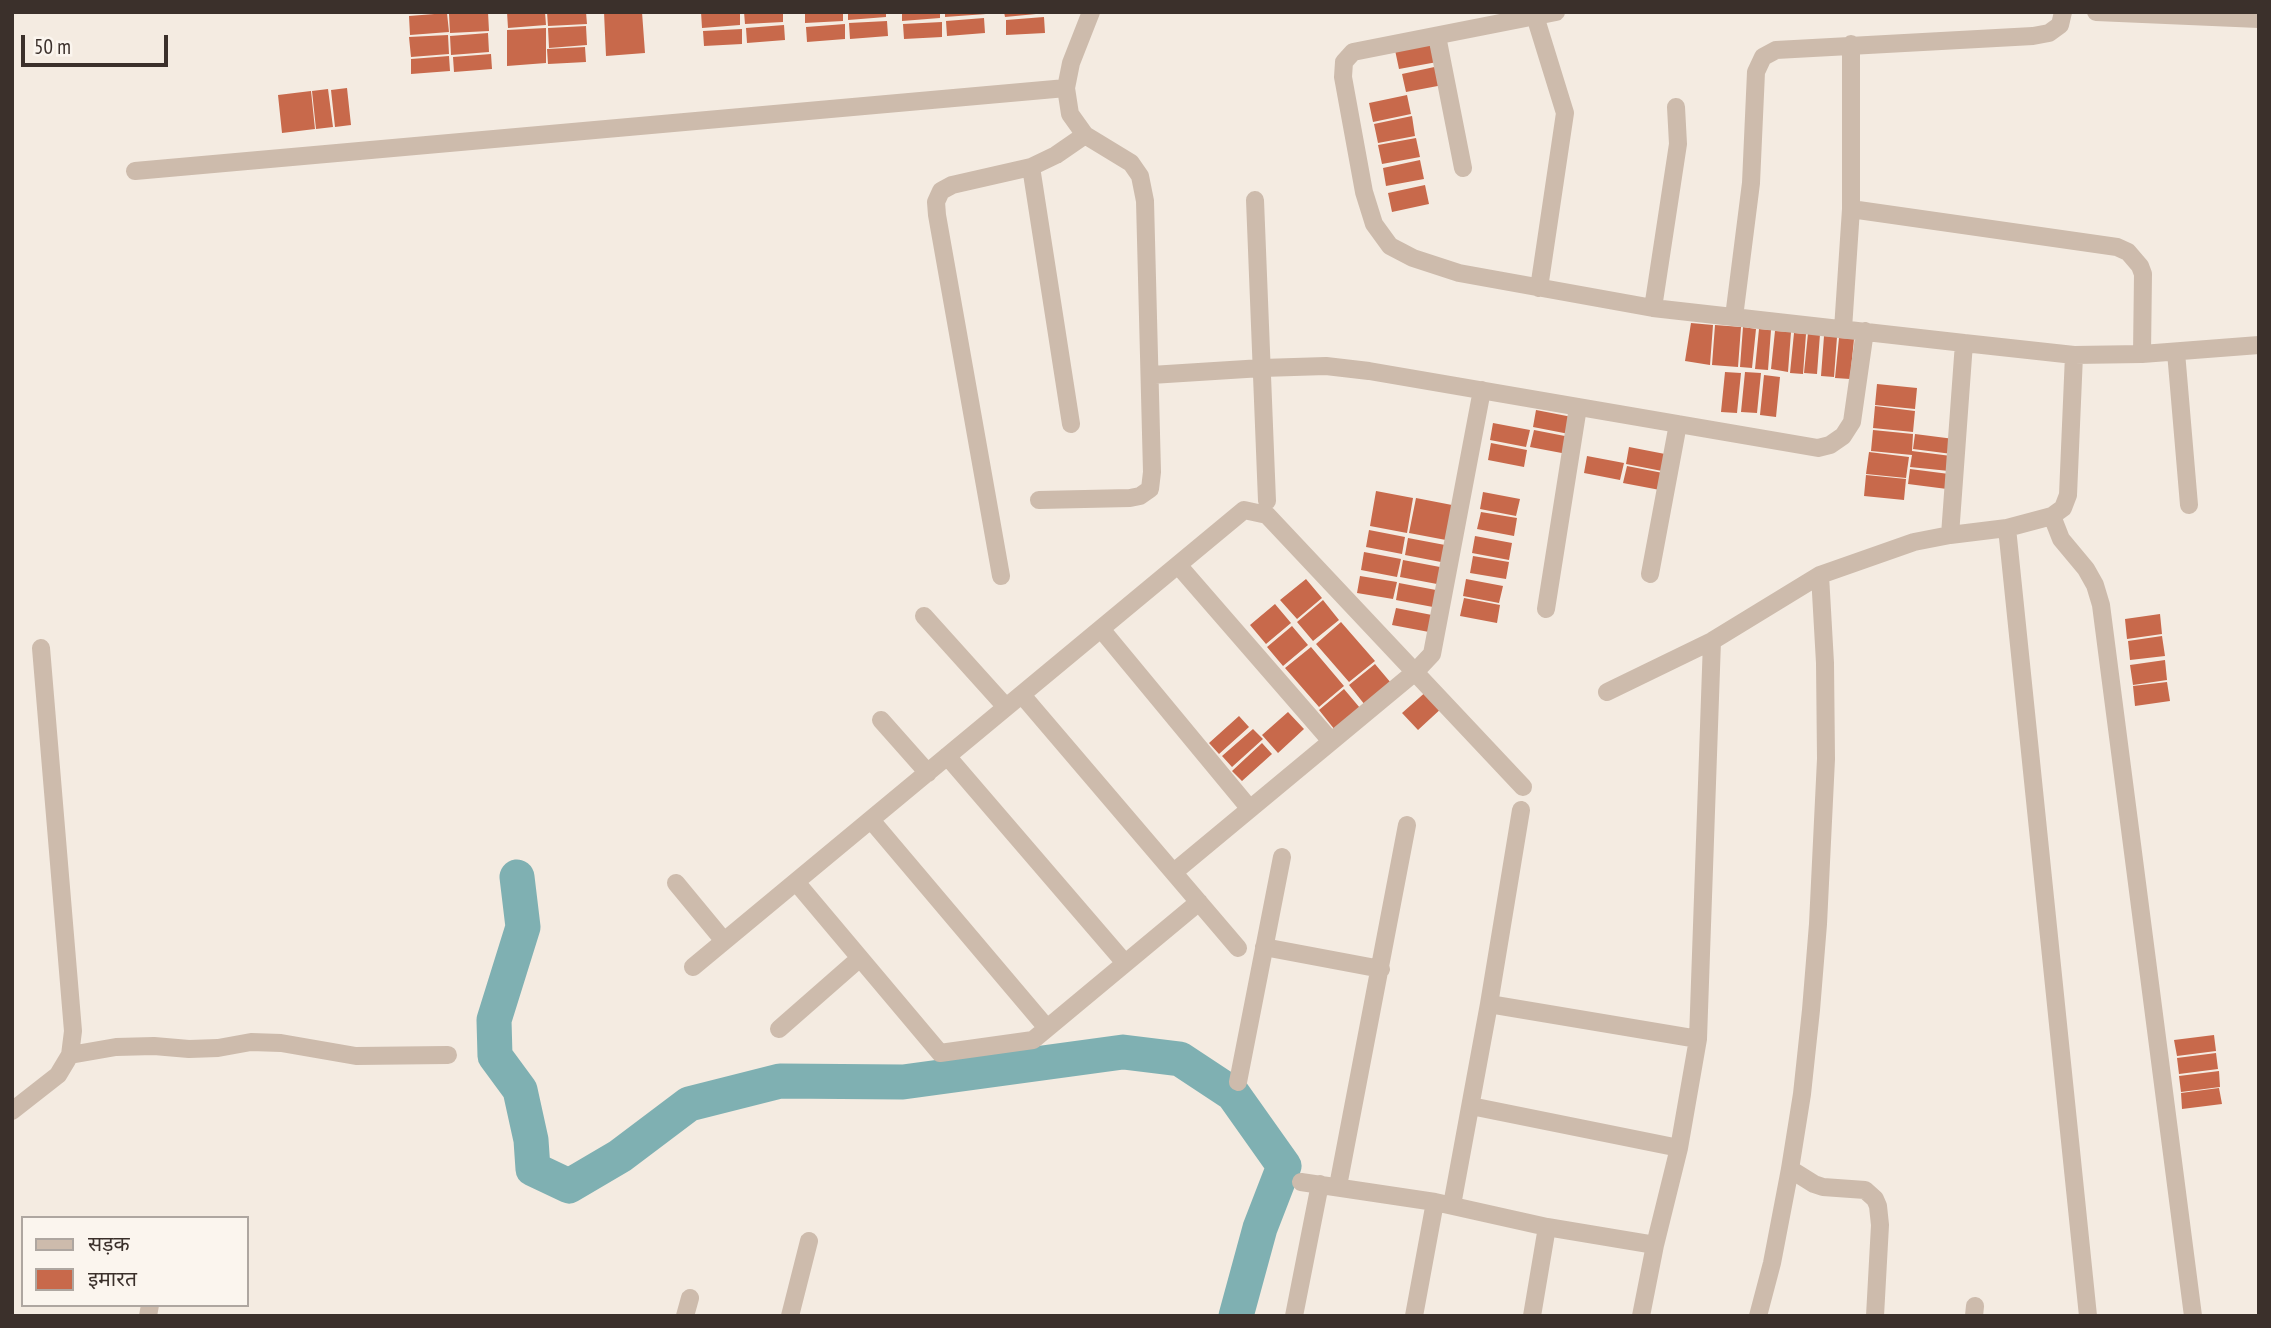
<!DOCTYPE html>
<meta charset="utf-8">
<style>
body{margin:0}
#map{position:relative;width:2271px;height:1328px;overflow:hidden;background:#f4ebe1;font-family:"PT Sans Narrow","Noto Sans Devanagari",sans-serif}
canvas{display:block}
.frame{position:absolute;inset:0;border:14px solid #3b302b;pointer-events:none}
.legend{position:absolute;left:21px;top:1216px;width:228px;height:91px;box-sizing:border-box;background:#fbf5ee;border:2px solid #aea6a0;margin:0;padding:9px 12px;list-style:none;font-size:21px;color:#3b302b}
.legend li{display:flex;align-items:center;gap:14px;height:35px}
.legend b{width:35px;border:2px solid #aea6a0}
.scale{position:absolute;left:21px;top:35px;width:147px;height:32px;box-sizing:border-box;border:4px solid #3b302b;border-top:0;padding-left:9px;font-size:21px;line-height:24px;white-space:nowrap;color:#3b302b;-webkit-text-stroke:5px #fbf5ee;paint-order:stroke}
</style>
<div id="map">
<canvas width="2271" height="1328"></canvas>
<div class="frame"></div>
<ul class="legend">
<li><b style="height:9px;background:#cdbbac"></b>सड़क</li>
<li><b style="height:19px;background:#c8694b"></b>इमारत</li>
</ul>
<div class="scale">50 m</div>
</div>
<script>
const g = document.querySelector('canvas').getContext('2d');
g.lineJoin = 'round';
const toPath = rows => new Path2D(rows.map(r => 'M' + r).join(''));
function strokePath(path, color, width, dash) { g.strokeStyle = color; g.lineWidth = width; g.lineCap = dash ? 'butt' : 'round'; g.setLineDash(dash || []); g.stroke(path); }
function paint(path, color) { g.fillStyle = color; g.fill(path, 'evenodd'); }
strokePath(toPath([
 [517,877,523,927,494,1020,495,1056,520,1090,531,1140,533,1169,569,1186,620,1156,689,1104,780,1081,903,1082,1123,1052,1180,1059,1233,1094,1284,1166,1260,1228,1236,1316]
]), '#7fb0b2', 35);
paint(toPath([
 [488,12,489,31,450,33,449,14],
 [507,12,545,12,546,25,508,28],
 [547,12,586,12,587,24,548,26],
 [604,12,642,12,645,53,606,56],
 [701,12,740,12,740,25,702,28],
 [744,12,783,12,783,22,745,24],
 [805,12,843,12,843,21,805,23],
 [848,12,886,12,886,17,848,20],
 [902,12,940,12,940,18,902,21],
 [945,12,986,12,986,14,945,17],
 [1004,12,1036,12,1036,14,1005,17],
 [447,13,449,32,410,35,409,16],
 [1044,17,1045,33,1006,35,1006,20],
 [984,18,985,33,947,36,946,21],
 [887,21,888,36,850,39,849,23],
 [942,22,942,37,904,39,903,24],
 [845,24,845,39,807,42,806,27],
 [784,25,785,40,747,43,746,28],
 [586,26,587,45,549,48,548,28],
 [546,28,546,63,507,66,507,30],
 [742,29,742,44,704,46,703,31],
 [488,33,489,52,451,55,450,36],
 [448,35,449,54,411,57,409,37],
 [1433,42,1437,62,1399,69,1395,50],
 [585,47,586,62,548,64,547,49],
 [491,54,492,69,454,72,453,57],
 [449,56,450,71,411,74,411,59],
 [1439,66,1443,85,1406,92,1402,74],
 [347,88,351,125,335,127,331,90],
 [328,89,333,127,316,129,312,91],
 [311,91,315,129,282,133,278,95],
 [1407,95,1411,114,1373,122,1369,103],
 [1412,116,1415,136,1378,143,1374,124],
 [1416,138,1420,157,1382,164,1378,145],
 [1420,160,1424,179,1386,186,1383,168],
 [1425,185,1429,204,1392,212,1388,193],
 [1691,323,1713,325,1710,365,1685,361],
 [1715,325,1741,327,1738,367,1712,365],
 [1743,327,1756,329,1752,368,1740,367],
 [1759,329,1771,330,1768,370,1755,369],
 [1775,331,1791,332,1788,372,1771,369],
 [1794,333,1806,334,1803,374,1790,373],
 [1808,333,1820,334,1817,374,1804,373],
 [1824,336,1837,337,1834,377,1821,376],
 [1839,338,1854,339,1850,379,1835,378],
 [1725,372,1741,373,1737,413,1721,412],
 [1745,372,1761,373,1757,413,1741,412],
 [1764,375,1780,377,1776,417,1760,415],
 [1877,384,1917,388,1915,409,1875,405],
 [1875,406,1915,411,1913,432,1873,428],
 [1536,410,1572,417,1569,434,1533,427],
 [1493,423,1530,430,1526,447,1490,440],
 [1534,430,1570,437,1567,454,1530,447],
 [1873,430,1913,434,1912,451,1951,456,1949,471,1910,467,1912,455,1871,451],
 [1915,434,1954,439,1952,454,1913,449],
 [1491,443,1527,450,1524,467,1488,460],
 [1629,447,1665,454,1662,471,1626,464],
 [1869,452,1909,457,1906,478,1866,474],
 [1587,456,1624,463,1620,480,1584,473],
 [1627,466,1663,473,1660,490,1623,483],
 [1910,469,1949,474,1947,489,1908,484],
 [1866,475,1906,479,1904,500,1864,496],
 [1376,491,1413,498,1407,533,1370,526],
 [1483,492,1520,499,1516,516,1480,509],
 [1416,498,1452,505,1446,540,1409,533],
 [1481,512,1517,518,1514,536,1477,529],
 [1369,530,1405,537,1402,554,1366,547],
 [1475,536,1512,543,1509,560,1472,553],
 [1408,538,1445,545,1441,562,1405,555],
 [1364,552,1401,559,1397,577,1361,570],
 [1473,556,1509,562,1506,579,1470,573],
 [1403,560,1440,567,1437,584,1400,577],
 [1360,576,1397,582,1393,599,1357,593],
 [1306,579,1322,598,1297,619,1280,600],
 [1466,579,1503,586,1499,603,1463,596],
 [1399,583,1436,590,1433,607,1396,600],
 [1464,598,1500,605,1497,623,1460,616],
 [1323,600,1339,620,1313,641,1297,622],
 [1275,604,1291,623,1266,644,1250,625],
 [1396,608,1432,615,1429,632,1392,625],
 [2160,614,2162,634,2127,639,2125,619],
 [1341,622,1375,661,1349,682,1316,644],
 [1292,626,1308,645,1283,666,1267,647],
 [2162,636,2165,656,2130,660,2128,641],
 [1311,647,1344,686,1319,707,1285,668],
 [2165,660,2167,680,2133,685,2130,665],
 [1375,664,1391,683,1365,705,1349,685],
 [2167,682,2170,701,2135,706,2133,686],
 [1344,689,1360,708,1335,730,1319,710],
 [1428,690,1444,706,1418,730,1402,713],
 [1288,712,1304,729,1278,753,1262,735],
 [1239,716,1249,727,1219,754,1209,743],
 [1253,729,1263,739,1232,767,1222,756],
 [1262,743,1272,754,1242,781,1232,771],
 [2214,1035,2216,1051,2177,1056,2174,1040],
 [2216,1053,2218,1069,2179,1074,2177,1058],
 [2219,1071,2220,1087,2181,1092,2179,1076],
 [2219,1088,2222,1104,2182,1109,2181,1093]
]), '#c8694b');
strokePath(toPath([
 [1556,12,1353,52,1344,62,1343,77,1364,192,1374,224,1390,246,1413,258,1459,273,1653,308,1964,343],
 [2096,12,2259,19],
 [1535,16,1565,113,1539,288],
 [1437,36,1463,168],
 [1031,167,1071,424],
 [135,171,1066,88],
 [1255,200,1267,501],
 [1851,209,2117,247,2128,252,2140,266,2143,274,2142,354],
 [1653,308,1678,144,1676,107],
 [1734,317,1751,183,1756,72,1763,57,1776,50,2033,36,2049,33,2060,25,2063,12],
 [1843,329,1851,209,1851,44],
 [2176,352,2189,505],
 [1151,375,1262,368,1326,366,1369,371,1818,448,1830,445,1843,436,1852,422,1865,331],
 [1039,500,1130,498,1140,496,1150,489,1152,472,1145,201,1140,176,1131,163,1085,135,1070,114,1066,88,1071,63,1091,12],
 [2052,516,2061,539,2086,569,2095,585,2101,605,2193,1316],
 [2007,528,2052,516,2063,508,2068,495,2074,355],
 [1950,535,1964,343,2074,355,2142,354,2259,345],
 [1178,565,1331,741],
 [1650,574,1678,424],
 [1001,576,937,215,936,202,941,191,952,185,1031,167,1056,155,1085,135],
 [1546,609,1578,407],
 [924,616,1006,707],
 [1101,629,1250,809],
 [1607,692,1712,641,1820,575,1914,542,1950,535,2007,528,2088,1316],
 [1022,695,1238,948],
 [881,720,928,773],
 [947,756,1125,963],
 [871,820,1047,1028],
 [1174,872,1415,672,1432,654,1482,390],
 [796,882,940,1053,1033,1040,1199,902],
 [676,883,724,941],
 [1264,947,1381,969],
 [693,967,1244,510,1267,515,1523,787],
 [1489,1004,1698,1039],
 [779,1029,860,958],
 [70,1055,116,1047,154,1046,189,1049,218,1048,251,1042,281,1043,356,1056,448,1055],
 [1238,1082,1282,857],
 [1471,1106,1679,1148],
 [12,1111,58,1075,70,1055,73,1031,41,648],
 [1790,1169,1814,1184,1823,1187,1865,1190,1875,1199,1878,1206,1880,1225,1875,1316],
 [1301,1182,1435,1202,1547,1227,1655,1245],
 [1338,1186,1407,825],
 [1452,1205,1489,1004,1521,810],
 [148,1316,150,1305],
 [685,1316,690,1298],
 [790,1316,809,1241],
 [1294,1316,1320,1184],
 [1414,1316,1435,1202],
 [1532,1316,1547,1227],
 [1641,1316,1655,1245,1679,1148,1698,1039,1712,641],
 [1758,1316,1772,1263,1790,1169,1802,1094,1811,1010,1818,924,1826,759,1825,663,1820,575],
 [1974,1316,1975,1306]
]), '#cdbbac', 18);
</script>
